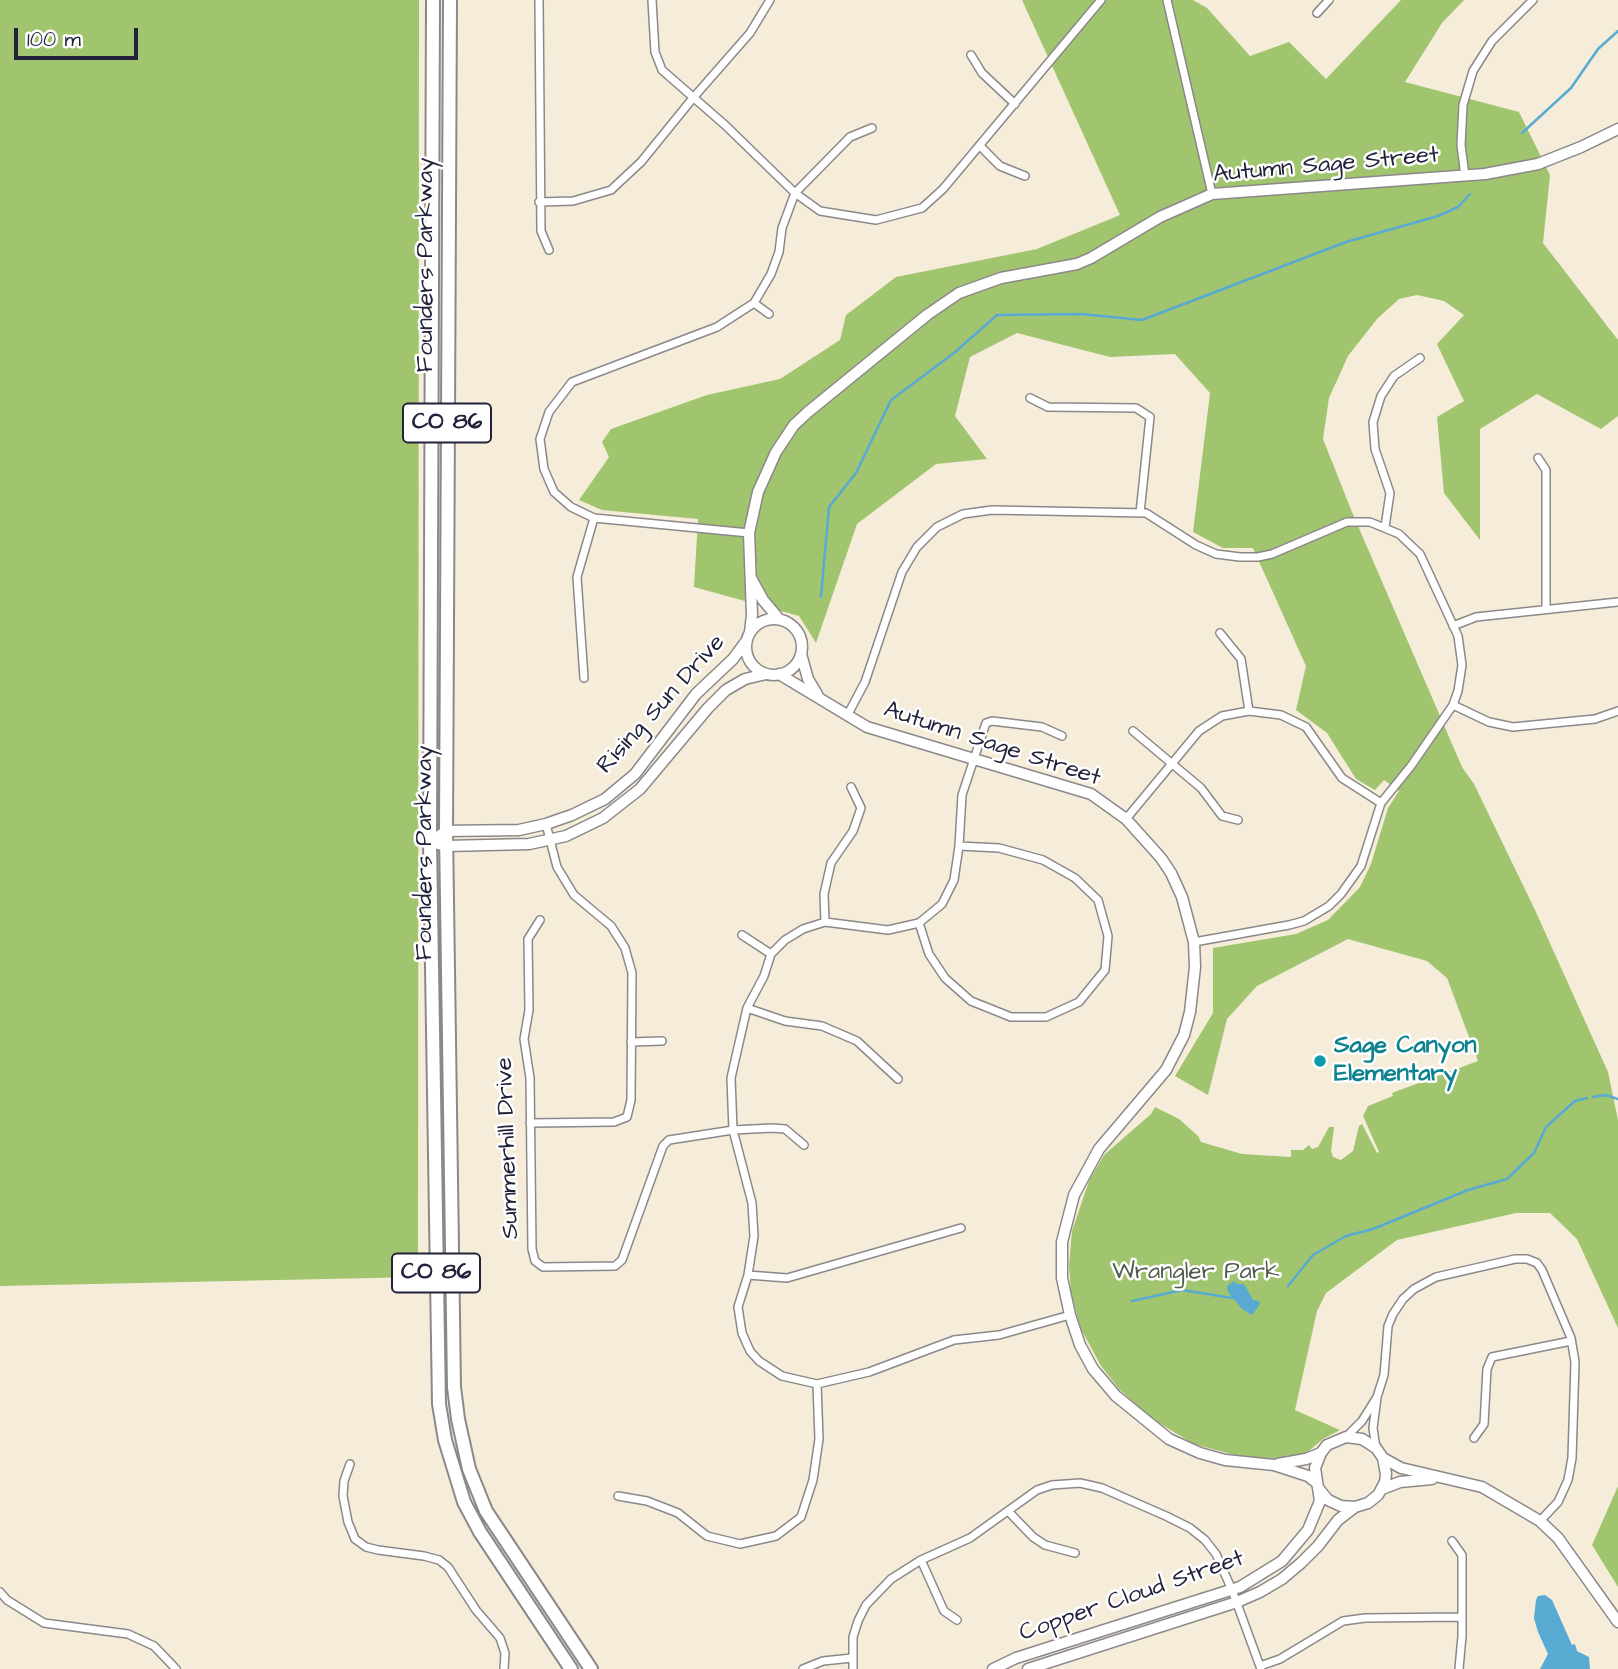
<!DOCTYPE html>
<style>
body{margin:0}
#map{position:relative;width:1618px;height:1669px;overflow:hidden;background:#f5edda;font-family:"Architects Daughter",sans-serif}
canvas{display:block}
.scale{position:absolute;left:14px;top:28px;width:124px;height:32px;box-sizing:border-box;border:4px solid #22223b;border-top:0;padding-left:9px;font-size:21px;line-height:24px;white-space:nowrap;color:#22223b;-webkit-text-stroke:5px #fff;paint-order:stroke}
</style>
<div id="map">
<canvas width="1618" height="1669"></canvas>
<div class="scale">100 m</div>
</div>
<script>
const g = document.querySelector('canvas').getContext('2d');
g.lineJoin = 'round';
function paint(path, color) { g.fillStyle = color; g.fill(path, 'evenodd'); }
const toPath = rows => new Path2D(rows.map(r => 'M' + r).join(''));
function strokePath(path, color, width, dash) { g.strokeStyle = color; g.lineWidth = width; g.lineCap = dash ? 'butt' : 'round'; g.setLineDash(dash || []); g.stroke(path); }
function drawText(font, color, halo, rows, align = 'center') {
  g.font = font + ' "Architects Daughter",sans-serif'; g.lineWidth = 5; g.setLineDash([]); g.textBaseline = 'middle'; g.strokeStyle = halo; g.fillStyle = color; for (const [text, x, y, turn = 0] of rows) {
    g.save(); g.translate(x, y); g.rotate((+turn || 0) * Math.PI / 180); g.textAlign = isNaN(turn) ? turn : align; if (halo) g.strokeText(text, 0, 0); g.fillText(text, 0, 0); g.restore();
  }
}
paint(toPath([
 [0,0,419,0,418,1277,0,1286],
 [1022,0,1193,0,1207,8,1250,56,1289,42,1326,79,1401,0,1464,0,1442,23,1405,82,1519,112,1550,175,1543,243,1618,340,1618,416,1601,429,1537,394,1480,429,1480,540,1444,493,1437,417,1464,401,1437,344,1464,315,1444,301,1417,295,1399,299,1377,319,1348,356,1329,398,1323,439,1352,512,1462,767,1474,784,1535,910,1608,1072,1618,1120,1618,1328,1577,1239,1550,1213,1516,1213,1397,1240,1326,1293,1317,1311,1295,1410,1340,1430,1323,1439,1304,1455,1289,1459,1242,1457,1194,1444,1159,1423,1142,1410,1119,1389,1101,1366,1080,1327,1071,1292,1069,1266,1072,1231,1089,1181,1104,1155,1151,1114,1155,1107,1179,1119,1198,1136,1201,1142,1242,1154,1291,1157,1291,1150,1303,1150,1309,1145,1312,1149,1318,1147,1329,1127,1334,1127,1331,1151,1333,1157,1341,1160,1353,1151,1359,1126,1362,1124,1377,1153,1379,1152,1363,1116,1368,1106,1393,1096,1392,1093,1478,1061,1447,978,1427,961,1348,939,1257,986,1227,1019,1208,1095,1175,1076,1213,1013,1213,948,1296,934,1328,920,1360,887,1371,864,1388,808,1399,791,1384,780,1375,790,1356,779,1327,733,1296,710,1306,666,1253,548,1223,548,1193,532,1210,393,1175,354,1110,357,1017,333,970,357,955,416,987,459,936,464,857,524,816,643,799,616,694,587,698,519,602,510,579,500,609,457,602,442,611,429,707,395,780,379,840,340,846,315,896,277,1037,249,1120,215],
 [1618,1480,1618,1587,1592,1545,1618,1486]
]), '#a1c46e');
paint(toPath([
 [1234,1281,1237,1284,1244,1284,1253,1300,1259,1301,1260,1304,1252,1315,1242,1309,1228,1292,1227,1286],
 [1545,1595,1552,1600,1572,1645,1575,1644,1577,1651,1589,1657,1590,1669,1540,1669,1548,1654,1538,1632,1534,1618,1536,1600,1538,1596]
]), '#58aad3');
strokePath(toPath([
 [1522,133,1571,88,1598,49,1618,31],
 [821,597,829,507,856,473,891,400,954,353,997,315,1081,314,1142,320,1346,242,1438,216,1458,207,1470,194],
 [1593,1097,1606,1095,1618,1099],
 [1288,1286,1313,1255,1346,1236,1373,1229,1468,1190,1507,1179,1534,1153,1546,1127,1575,1101,1587,1098],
 [1132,1301,1182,1290,1232,1298]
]), '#58aad3', 2.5);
const street = toPath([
 [539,0,541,231,549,250],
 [652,0,655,52,662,70,725,125,795,193,820,211,876,220,922,208,943,189,1101,0],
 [1167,0,1212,194],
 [1317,13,1329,0],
 [971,55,982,73,1015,104],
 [980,146,1000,166,1025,176],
 [1465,176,1461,145,1463,105,1473,71,1492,41,1533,0],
 [539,202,573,201,611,190,641,162,693,98,750,33,770,0],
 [754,303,769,314],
 [1030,398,1048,407,1136,408,1150,417,1140,513],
 [1538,458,1546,470,1546,609],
 [1385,527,1390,493,1375,449,1373,422,1381,396,1394,376,1420,358],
 [749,533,594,518,571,507,554,492,544,469,540,439,549,412,572,382,717,327,754,303,771,274,779,252,782,228,795,193,850,137,872,128],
 [1453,626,1476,617,1618,602],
 [1220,633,1241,659,1249,711],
 [584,678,577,577,594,518],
 [1453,705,1489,722,1513,727,1595,719,1618,711],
 [847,716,865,682,902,572,917,547,937,527,963,514,992,510,1146,513,1196,545,1216,554,1240,557,1258,557,1272,554,1347,522,1370,522,1399,534,1420,554,1458,636,1462,665,1458,691,1453,705,1411,766,1381,803,1361,866,1341,894,1329,906,1304,921,1289,925,1194,942],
 [1133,731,1201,788,1222,816,1238,820],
 [1062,736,1042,727,992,721,986,723,962,795,959,846,954,880,942,904,919,923,888,930,825,922,803,929,785,940,771,954,764,976,747,1008,731,1078,733,1130,752,1203,754,1236,748,1275,738,1307,742,1333,750,1351,759,1361,782,1376,817,1384,869,1372,954,1340,999,1335,1070,1315],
 [1126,819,1199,731,1222,716,1249,711,1281,715,1306,727,1342,778,1381,803],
 [540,920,528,939,529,1010,524,1039,530,1078,532,1249,535,1261,543,1267,615,1266,622,1260,663,1146,669,1140,733,1130,772,1128,785,1129,804,1145],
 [825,922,824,894,831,863,853,831,861,808,851,787],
 [919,923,929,954,945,978,971,1001,1011,1017,1046,1017,1079,1002,1105,970,1108,936,1098,900,1075,878,1043,860,999,848,959,846],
 [742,935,771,954],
 [747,1008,785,1021,822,1026,857,1041,898,1079],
 [631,1042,662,1041],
 [530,1123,614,1122,627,1117,631,1100,632,973,625,948,611,926,574,895,557,867,546,824],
 [748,1275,787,1278,961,1228],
 [1377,1397,1384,1375,1388,1326,1393,1314,1403,1299,1414,1289,1436,1277,1515,1259,1527,1259,1537,1263,1542,1270,1571,1338,1575,1362,1572,1458,1568,1480,1558,1502,1540,1521],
 [1346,1437,1362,1421,1377,1397,1373,1428,1376,1448],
 [1474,1438,1484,1424,1487,1369,1492,1357,1571,1341],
 [350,1464,344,1481,343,1496,348,1522,355,1539,366,1547,378,1550,424,1556,439,1560,448,1567,476,1610,500,1638,505,1653,504,1669],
 [618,1496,647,1501,678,1513,707,1536,740,1544,776,1536,801,1517,813,1480,819,1439,817,1384],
 [1008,1511,1033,1537,1045,1545,1075,1553],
 [1452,1541,1462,1555,1462,1636,1459,1669],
 [921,1560,944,1611,957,1620],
 [0,1592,7,1600,44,1623,128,1634,154,1646,176,1669],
 [1260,1666,1280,1659,1343,1621,1365,1618,1462,1617],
 [803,1669,823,1661,852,1658],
 [853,1669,853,1637,858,1621,866,1605,891,1579,921,1560,970,1538,1037,1490,1052,1485,1080,1483,1102,1488,1166,1516,1190,1528,1205,1540,1216,1554,1232,1590,1261,1669]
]);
const secondary = toPath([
 [751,578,763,600,779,619],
 '746 647a28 28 0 1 1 56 0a28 28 0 1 1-56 0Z',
 [750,632,752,615,749,533,758,492,776,452,794,425,808,412,927,315,959,293,1001,278,1077,264,1091,258,1160,217,1212,194,1485,174,1538,164,1581,147,1618,129],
 [801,654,808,679,817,694],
 [779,674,867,727,1091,794,1126,819,1161,858,1171,873,1182,897,1194,942,1195,967,1190,1012,1184,1035,1166,1070,1099,1149,1074,1195,1062,1242,1062,1278,1070,1315,1080,1345,1093,1369,1116,1396,1169,1439,1200,1453,1225,1460,1274,1465,1308,1476,1317,1483],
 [430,842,446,846,529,844,566,836,603,818,640,789,708,708,726,690,745,679,766,674],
 [430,842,446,831,519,830,546,824,572,815,605,799,635,774,696,694,733,659,747,640],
 [1383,1458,1401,1468,1482,1487,1540,1521,1558,1538,1618,1622],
 [1278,1464,1306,1459,1321,1453],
 [1382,1489,1400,1482,1432,1479],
 [993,1669,1016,1658,1240,1587,1282,1561,1308,1530,1320,1501,1315,1468,1321,1453,1327,1445,1346,1437,1362,1439,1376,1448,1383,1458,1386,1474,1385,1482,1378,1495,1368,1503,1355,1507,1341,1506,1328,1500,1319,1489],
 [1028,1669,1237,1602,1260,1592,1282,1579,1301,1563,1318,1546,1338,1520,1355,1507]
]);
const highway = toPath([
 [433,0,430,842,439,1404,445,1440,464,1502,480,1532,571,1669],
 [450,0,446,831,454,1387,458,1419,469,1469,486,1511,591,1669]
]);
strokePath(street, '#8c888a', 10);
strokePath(secondary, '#8c888a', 13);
strokePath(highway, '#8c888a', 16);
strokePath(street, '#fff', 7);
strokePath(secondary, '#fff', 10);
strokePath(highway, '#fff', 12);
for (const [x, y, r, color] of [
 [1320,1061,7,"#0f9aa8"]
]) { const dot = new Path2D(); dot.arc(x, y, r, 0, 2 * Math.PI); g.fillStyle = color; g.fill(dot); strokePath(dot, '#fff', 2.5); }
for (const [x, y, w] of [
 [447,423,88],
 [436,1273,88]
]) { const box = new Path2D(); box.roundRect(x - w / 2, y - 19.5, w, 39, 5); g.fillStyle = '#fff'; g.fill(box); strokePath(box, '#22223b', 2); }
drawText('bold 23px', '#22223b', null, [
 ["CO 86",447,423],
 ["CO 86",436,1273]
]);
drawText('24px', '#22223b', '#fff', [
 ["Autumn Sage Street",1326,166,-5],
 ["Founders Parkway",427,265,-90],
 ["Rising Sun Drive",662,705,-48],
 ["Autumn Sage Street",992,745,18],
 ["Founders Parkway",426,853,-90],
 ["Summerhill Drive",509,1148,-92],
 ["Copper Cloud Street",1132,1597,-19]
]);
drawText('bold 24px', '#0d838f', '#fff', [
 ["Sage Canyon",1334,1047],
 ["Elementary",1334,1075]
], 'left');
drawText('24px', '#4e5b4d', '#fff', [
 ["Wrangler Park",1196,1273]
]);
</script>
